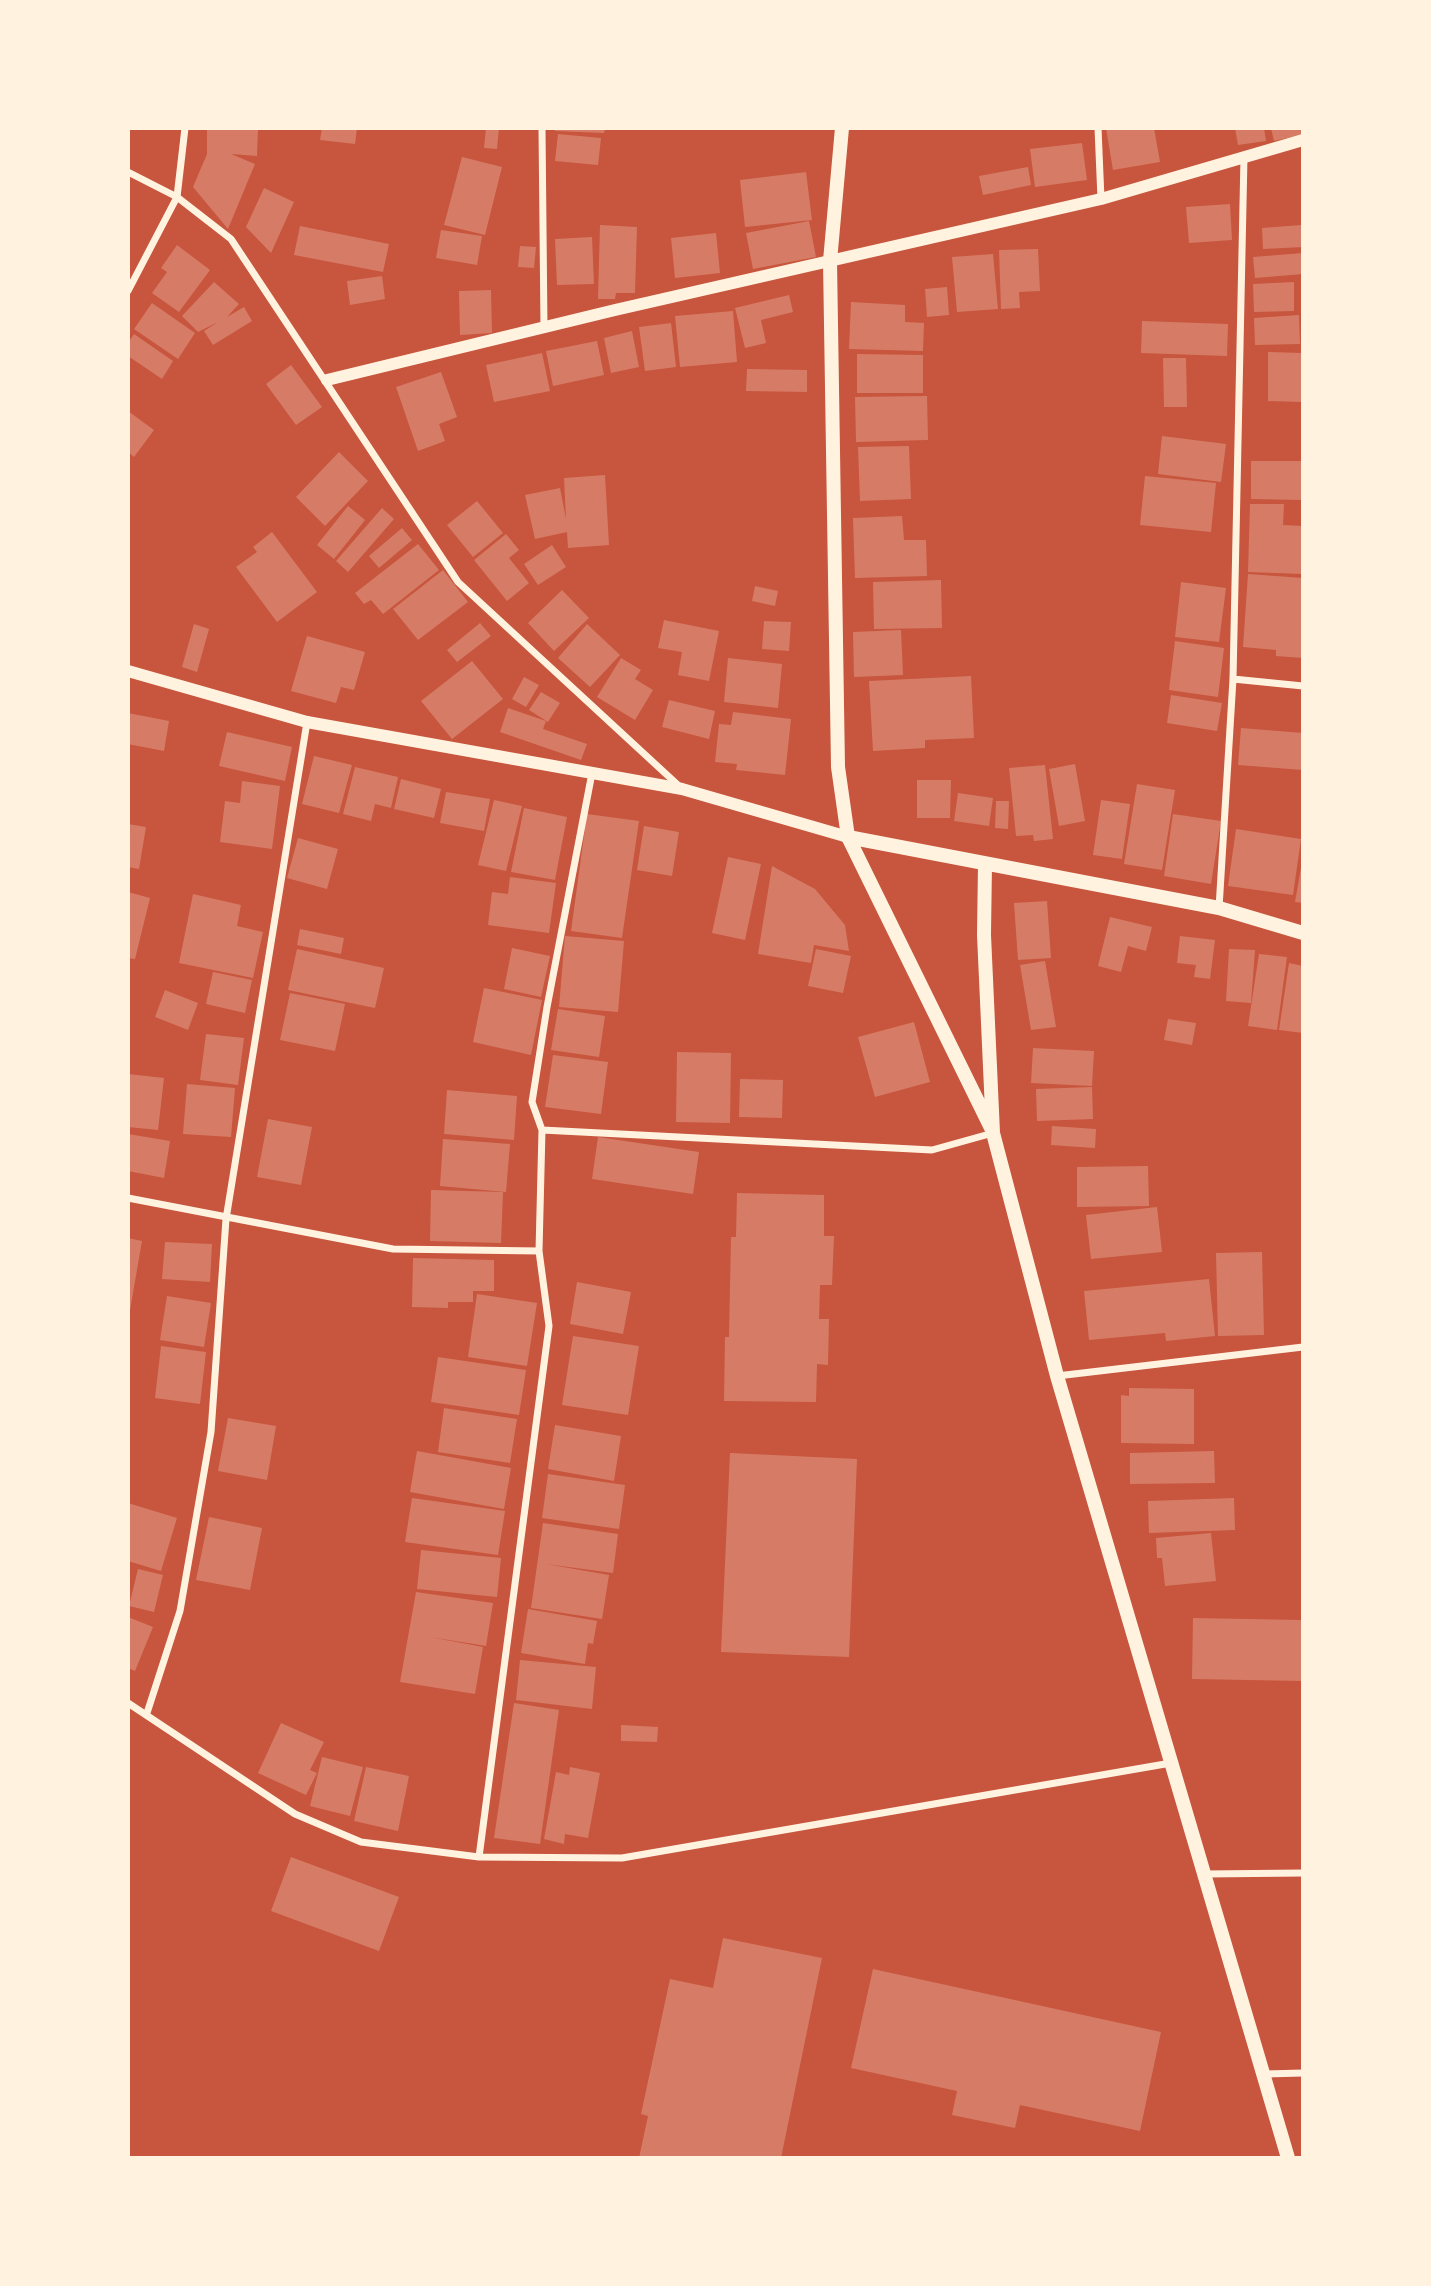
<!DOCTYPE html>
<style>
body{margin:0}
#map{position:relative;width:1431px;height:2286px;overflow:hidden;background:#c8553d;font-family:"Space Grotesk",sans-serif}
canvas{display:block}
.frame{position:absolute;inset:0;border:130px solid #fff3e0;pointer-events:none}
</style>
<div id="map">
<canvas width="1431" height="2286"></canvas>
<div class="frame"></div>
</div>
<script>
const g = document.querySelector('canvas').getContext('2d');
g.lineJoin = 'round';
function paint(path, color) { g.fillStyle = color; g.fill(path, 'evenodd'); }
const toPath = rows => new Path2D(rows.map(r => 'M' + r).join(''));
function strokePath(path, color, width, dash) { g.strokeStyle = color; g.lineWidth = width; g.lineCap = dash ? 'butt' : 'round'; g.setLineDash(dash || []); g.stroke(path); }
paint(toPath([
 [207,128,258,128,257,156,231,154,255,164,228,229,193,187,207,154],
 [322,128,357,128,355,144,320,140],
 [486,128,499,128,497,149,484,148],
 [555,128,605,128,604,133,555,131],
 [1106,128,1154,128,1160,162,1113,170],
 [1235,128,1264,128,1266,141,1238,145],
 [1271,128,1300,128,1302,135,1274,141],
 [558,134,601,138,598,165,555,161],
 [1082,143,1087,180,1035,187,1030,149],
 [462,157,502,167,485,235,444,225],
 [1028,167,1031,185,983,195,979,176],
 [806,172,812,220,745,227,740,180],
 [264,188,294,202,271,253,246,227],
 [1230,204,1232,240,1189,243,1186,207],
 [809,221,816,257,753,269,746,233],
 [600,225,637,227,635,293,616,293,615,299,598,299],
 [1301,225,1303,247,1263,249,1262,228],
 [300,226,389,244,383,272,294,255],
 [441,230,482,236,477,265,436,258],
 [716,233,720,273,675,278,671,238],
 [592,237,594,284,557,285,555,239],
 [177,245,210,270,179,312,152,293,167,272,161,268],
 [520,246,536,247,534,268,518,267],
 [1038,249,1040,291,1019,292,1020,308,1001,309,999,250],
 [1303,253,1303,274,1255,278,1253,257],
 [993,254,998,309,957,312,952,257],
 [382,276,385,299,350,305,347,281],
 [214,282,239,304,227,317,244,307,252,321,213,345,204,331,218,322,198,332,182,316],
 [1294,282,1294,311,1254,312,1253,284],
 [947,287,949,315,927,317,925,289],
 [491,290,492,333,460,335,459,291],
 [789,295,793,312,761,320,766,343,745,348,735,308],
 [851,302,905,305,905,322,924,323,923,351,849,349],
 [152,303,195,333,178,359,134,329],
 [733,311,737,362,680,367,675,316],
 [1299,315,1300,344,1255,345,1254,318],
 [1142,321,1228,324,1227,356,1141,353],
 [671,323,676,367,645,371,639,327],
 [632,331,639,367,611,373,604,338],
 [134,334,173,361,162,379,128,356,128,343],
 [597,341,604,375,553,386,546,351],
 [1268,352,1303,353,1303,402,1268,401],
 [542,353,550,391,494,402,486,365],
 [857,354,923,355,923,393,857,393],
 [1163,358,1186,358,1187,407,1164,407],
 [291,365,322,407,296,425,266,384],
 [747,369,807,370,807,392,746,391],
 [441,372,457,417,439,424,445,441,418,451,396,387],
 [927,396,928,440,856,442,855,397],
 [128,411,154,430,134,457,128,452],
 [1162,436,1226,444,1221,482,1158,474],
 [909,446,911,499,860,501,858,447],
 [339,452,368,481,325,526,296,497],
 [1251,461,1302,461,1302,500,1251,499],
 [605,475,609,545,568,548,567,532,535,539,525,495,560,488,566,519,564,478],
 [1145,476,1216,483,1211,532,1140,525],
 [477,501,503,533,473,557,447,525],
 [1250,504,1284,504,1283,525,1303,526,1303,574,1248,572],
 [348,506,365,520,334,559,317,545],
 [382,508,394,519,348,572,336,561],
 [902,516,904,540,926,540,927,576,855,578,853,518],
 [402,528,412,540,379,568,369,556],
 [272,532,317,592,277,622,236,567,257,552,253,547],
 [506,534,519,550,509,558,529,583,507,601,474,560],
 [418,544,439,570,383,614,371,600,364,604,355,593],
 [552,545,566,567,538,585,524,564],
 [443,570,468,602,418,640,393,609],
 [1248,574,1303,578,1303,658,1276,656,1276,650,1243,647],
 [941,580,942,628,874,629,873,582],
 [1181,582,1226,588,1219,642,1175,637],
 [755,586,778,591,775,606,752,601],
 [562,590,589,618,554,651,528,623],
 [664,620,719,631,709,681,678,675,682,652,658,648],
 [764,621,791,622,789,651,762,649],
 [480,623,491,636,457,662,447,650],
 [194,624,209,629,197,672,182,667],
 [587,624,620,655,590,687,558,658],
 [901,630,903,675,854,677,853,632],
 [307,636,365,652,354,690,341,687,336,703,291,691],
 [1175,641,1224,648,1218,697,1169,690],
 [621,658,641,670,635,679,653,690,635,720,597,697],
 [728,658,782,664,778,708,724,702],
 [472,661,503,699,452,739,421,701],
 [971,676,974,738,925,740,925,748,873,751,869,681],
 [524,677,539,685,526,707,512,699],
 [541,692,560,703,548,722,529,710],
 [1171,695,1222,703,1217,731,1167,723],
 [669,700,715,711,709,739,662,727],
 [508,708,546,721,543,729,587,744,581,760,500,732],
 [733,712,791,719,785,775,736,770,737,764,715,762,719,724,731,725],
 [128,713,169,721,164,751,128,744],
 [1241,728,1303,733,1303,770,1238,765],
 [227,732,292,747,285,781,219,766],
 [314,756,352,765,339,813,302,804],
 [1075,764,1085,821,1059,826,1049,769],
 [1045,765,1053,839,1034,841,1033,835,1016,836,1009,768],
 [355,767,398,777,391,808,375,804,371,821,343,814],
 [401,779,441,789,434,818,394,809],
 [917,780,951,780,950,818,917,818],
 [242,781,280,786,272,849,220,842,225,801,240,803],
 [1137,784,1175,790,1162,870,1124,864],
 [446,792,490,799,484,831,440,823],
 [958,793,993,798,989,826,954,821],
 [494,800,522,806,506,871,478,865],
 [1101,800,1130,804,1122,859,1093,855],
 [996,801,1009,801,1008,829,995,828],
 [524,808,567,817,555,880,511,872],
 [587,814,639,821,622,938,571,931],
 [1173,814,1221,821,1211,884,1164,876],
 [128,824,146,827,139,869,128,867],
 [644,826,679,832,672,876,637,870],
 [1236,829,1301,839,1293,895,1228,886],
 [298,838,338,849,327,889,287,878],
 [728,857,761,864,745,940,712,933],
 [1302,862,1303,862,1303,903,1295,902],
 [772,866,815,889,845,925,849,951,814,945,811,963,758,954],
 [510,877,556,883,549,933,488,925,492,892,508,894],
 [128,892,150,898,135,959,128,958],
 [193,894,241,905,237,926,263,932,253,978,179,963],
 [1047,901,1051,958,1018,960,1014,903],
 [1110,917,1152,927,1146,951,1128,946,1121,972,1098,966],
 [300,929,344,938,341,954,297,945],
 [565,936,624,941,618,1012,559,1007],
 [1180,936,1215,940,1210,979,1194,977,1196,965,1177,963],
 [512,948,550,956,541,997,504,989],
 [297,949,384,968,375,1008,288,990],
 [816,949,851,956,843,993,808,986],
 [1229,949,1255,950,1251,1003,1226,1001],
 [1259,954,1287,957,1277,1030,1248,1026],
 [1045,961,1056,1027,1031,1030,1020,965],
 [1289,963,1303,966,1303,1033,1279,1030],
 [213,972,252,980,245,1013,206,1004],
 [484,988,542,1000,531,1055,473,1042],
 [165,990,198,1003,188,1030,155,1017],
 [290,993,345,1004,335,1051,280,1040],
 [558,1009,605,1016,599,1057,551,1050],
 [1168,1019,1196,1023,1192,1045,1164,1040],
 [914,1022,930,1082,875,1097,858,1037],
 [206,1034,244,1038,238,1085,200,1080],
 [1033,1048,1094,1051,1092,1086,1031,1083],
 [677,1052,731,1053,730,1123,676,1122],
 [553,1055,608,1062,601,1114,545,1107],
 [128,1074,164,1078,158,1130,128,1127],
 [740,1079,783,1080,782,1118,739,1117],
 [187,1084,235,1088,231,1137,183,1134],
 [1092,1087,1093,1119,1037,1121,1036,1089],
 [447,1090,517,1096,514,1140,444,1134],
 [268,1119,312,1127,301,1185,257,1177],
 [1052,1126,1096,1129,1095,1148,1051,1145],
 [128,1134,170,1141,164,1178,128,1171],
 [598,1137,699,1152,693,1194,592,1179],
 [443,1139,510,1144,506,1192,440,1186],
 [1148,1166,1149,1206,1077,1207,1077,1167],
 [431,1190,503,1192,501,1243,430,1241],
 [737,1193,824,1195,824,1236,834,1236,832,1285,820,1285,819,1319,829,1319,828,1365,817,1364,816,1402,724,1401,725,1337,729,1337,731,1237,736,1237],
 [1157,1207,1162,1252,1091,1259,1086,1215],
 [128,1238,142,1241,129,1316,128,1316],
 [165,1242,212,1244,210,1282,162,1279],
 [1262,1252,1264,1335,1218,1336,1216,1253],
 [413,1258,494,1260,494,1291,473,1291,473,1302,448,1302,448,1308,412,1307],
 [1209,1279,1215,1336,1166,1341,1165,1333,1089,1340,1084,1291],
 [577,1282,631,1292,623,1334,570,1324],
 [477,1294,537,1303,527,1366,468,1357],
 [167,1296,211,1303,204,1347,160,1340],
 [573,1336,639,1346,628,1415,562,1405],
 [161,1346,206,1352,200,1404,155,1398],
 [438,1357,526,1370,519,1415,431,1402],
 [1129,1388,1194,1389,1194,1444,1121,1443,1121,1395,1129,1396],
 [444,1408,517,1419,510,1463,438,1452],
 [228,1418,276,1426,267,1480,218,1471],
 [555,1425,621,1436,614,1481,548,1469],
 [417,1451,511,1468,504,1509,410,1492],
 [1214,1451,1215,1483,1130,1484,1130,1453],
 [730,1453,857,1459,849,1657,721,1652],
 [548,1474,625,1485,619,1529,542,1518],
 [412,1498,505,1511,498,1555,405,1542],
 [1234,1498,1235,1530,1149,1533,1148,1501],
 [128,1503,177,1518,161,1571,128,1561],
 [209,1517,262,1528,250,1590,196,1580],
 [543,1523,618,1534,613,1573,546,1564,609,1575,602,1619,531,1608],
 [1211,1533,1216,1581,1165,1586,1162,1558,1157,1558,1156,1538],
 [421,1550,501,1558,497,1597,417,1589],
 [138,1569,163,1575,154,1612,129,1606],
 [416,1592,493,1603,486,1646,430,1637,483,1647,475,1694,400,1682],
 [528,1609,597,1621,593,1644,588,1643,585,1664,521,1653],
 [128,1617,153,1627,135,1671,128,1668],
 [1193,1618,1303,1620,1303,1681,1192,1679],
 [520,1660,596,1667,592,1709,516,1700],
 [514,1703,559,1710,540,1844,494,1838],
 [281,1723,324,1742,310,1770,317,1773,306,1795,258,1773],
 [621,1725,658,1727,657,1742,621,1741],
 [322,1757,363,1767,350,1816,310,1806],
 [366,1767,409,1776,398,1831,354,1821],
 [570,1767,600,1773,588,1838,565,1834,564,1844,544,1839,556,1772,569,1775],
 [291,1857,399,1897,379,1951,271,1911],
 [723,1938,822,1958,781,2158,639,2158,648,2116,641,2114,670,1979,713,1988],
 [873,1969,1161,2032,1140,2131,1020,2105,1015,2128,952,2115,957,2091,851,2068]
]), '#d67c66');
strokePath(toPath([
 [542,128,544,328],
 [1098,128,1101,199],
 [128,172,177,197,231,239,458,582,679,786],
 [128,291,177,197,185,128],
 [1233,679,1303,686],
 [1219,908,1233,679,1244,157],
 [542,1130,932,1150,993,1133],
 [128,1198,393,1249,539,1251],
 [1057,1376,1303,1347],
 [128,1703,295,1814,361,1842,479,1857,622,1858,1171,1763],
 [147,1713,180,1611,211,1432,226,1219,307,722],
 [479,1857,549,1326,539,1251,542,1130,532,1102,547,1007,592,773],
 [1205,1874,1303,1873],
 [1265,2074,1303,2073]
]), '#fff3e0', 7);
strokePath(toPath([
 [327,380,615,310,1101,199,1303,140],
 [128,671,307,722,682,789,848,837]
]), '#fff3e0', 12);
strokePath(toPath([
 [842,128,830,261,838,767,848,837,991,1128],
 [848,837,1219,908,1303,933],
 [985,864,984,935,993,1133,1057,1376,1288,2158]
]), '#fff3e0', 14);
</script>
